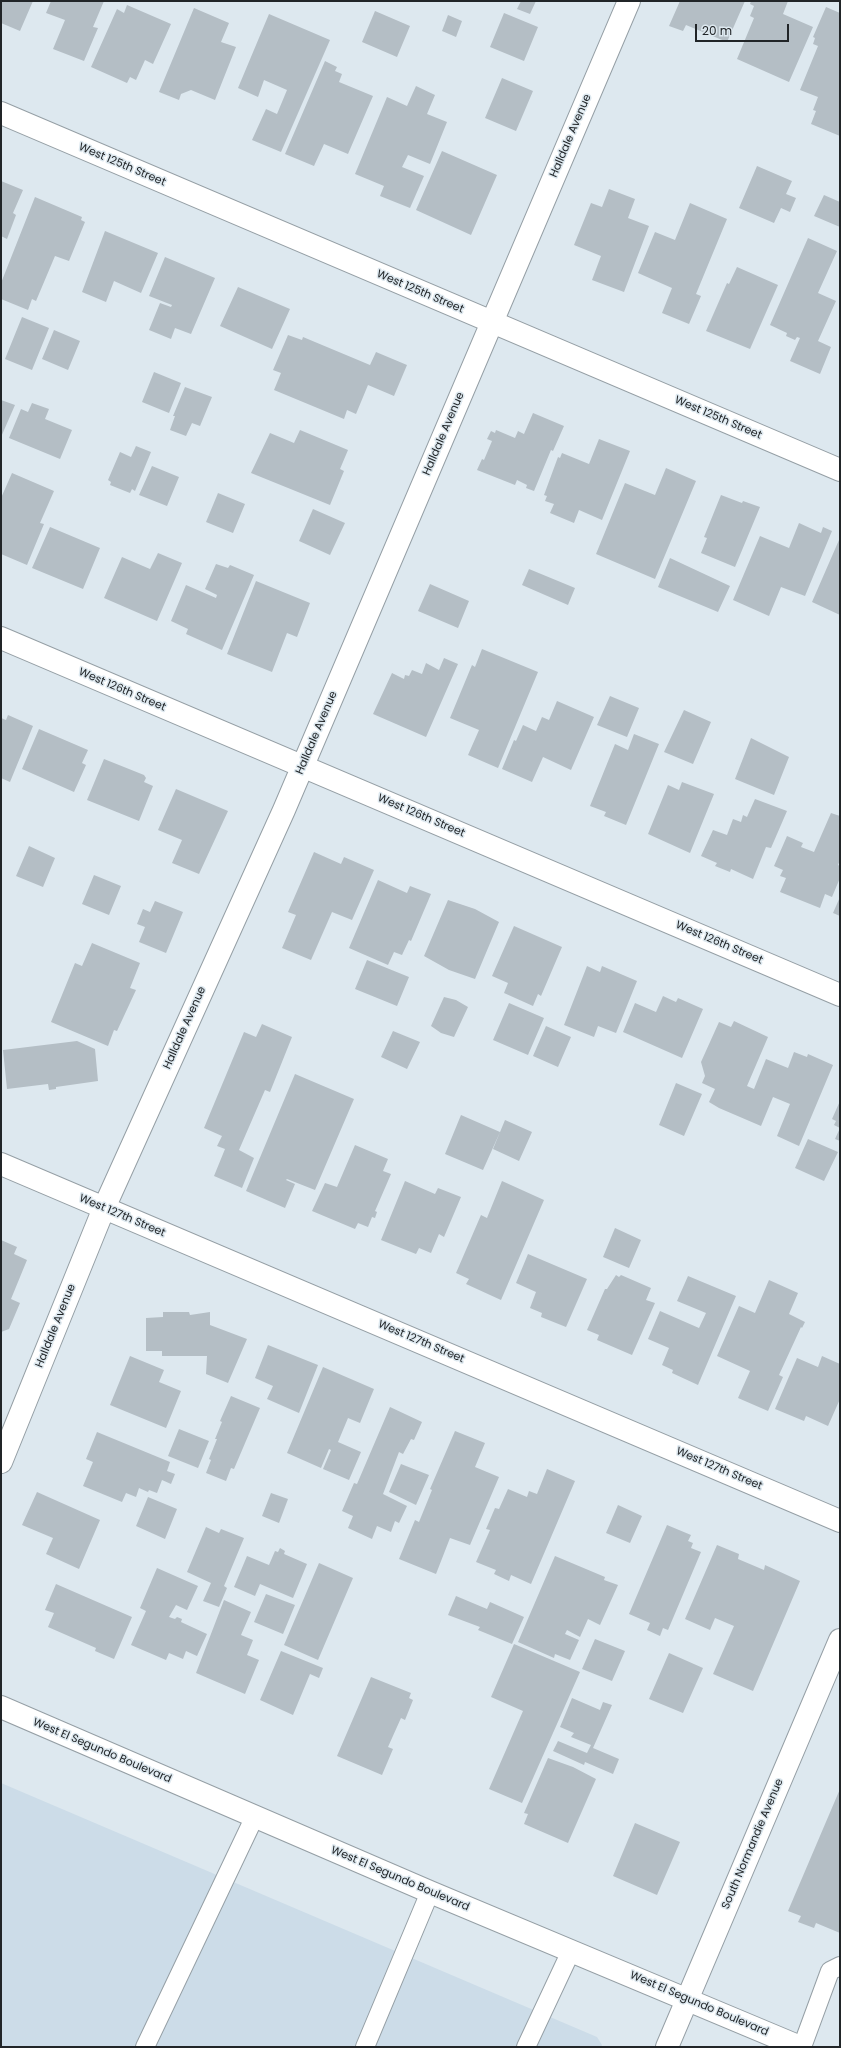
<!DOCTYPE html>
<style>
body{margin:0}
#map{position:relative;width:841px;height:2048px;overflow:hidden;background:#dde8ef;font-family:Poppins,sans-serif}
canvas{display:block}
.frame{position:absolute;inset:0;border:2px solid #212528;pointer-events:none}
.scale{position:absolute;left:695px;top:24px;width:94px;height:18px;box-sizing:border-box;border:2px solid #212528;border-top:0;padding-left:5px;font-size:12px;line-height:14px;white-space:nowrap;color:#212528;-webkit-text-stroke:3px #dde8ef;paint-order:stroke}
</style>
<div id="map">
<canvas width="841" height="2048"></canvas>
<div class="frame"></div>
<div class="scale">20 m</div>
</div>
<script>
const g = document.querySelector('canvas').getContext('2d');
g.lineJoin = 'round';
function paint(path, color) { g.fillStyle = color; g.fill(path, 'evenodd'); }
const toPath = rows => new Path2D(rows.map(r => 'M' + r).join(''));
function strokePath(path, color, width, dash) { g.strokeStyle = color; g.lineWidth = width; g.lineCap = dash ? 'butt' : 'round'; g.setLineDash(dash || []); g.stroke(path); }
function drawText(font, color, halo, rows, align = 'center') {
  g.font = font + ' Poppins,sans-serif'; g.lineWidth = 3; g.setLineDash([]); g.textBaseline = 'middle'; g.strokeStyle = halo; g.fillStyle = color; for (const [text, x, y, turn = 0] of rows) {
    g.save(); g.translate(x, y); g.rotate((+turn || 0) * Math.PI / 180); g.textAlign = isNaN(turn) ? turn : align; if (halo) g.strokeText(text, 0, 0); g.fillText(text, 0, 0); g.restore();
  }
}
paint(toPath([
 [1,1783,597,2037,602,2045,601,2047,1,2047]
]), '#ccdce8');
paint(toPath([
 [1,1,33,1,20,31,1,23],
 [51,1,104,1,93,27,98,28,84,61,53,49,65,20,46,13],
 [521,1,536,1,530,14,517,9],
 [680,1,745,1,727,42,686,25,683,31,669,26],
 [751,1,788,1,783,14,813,27,789,82,737,59,754,18,750,16,754,6,750,4],
 [127,5,171,24,153,64,145,60,136,80,130,77,127,83,91,67,117,9,124,13],
 [826,7,840,13,840,136,811,124,816,111,813,110,818,97,800,90,818,46,813,44,815,38,813,37],
 [194,8,229,23,221,42,236,47,215,100,191,90,181,94,179,100,159,92],
 [375,11,410,26,397,57,362,42],
 [504,13,538,27,524,61,490,47],
 [269,14,330,40,281,152,252,140,266,109,277,114,287,90,264,80,258,97,238,88],
 [448,15,462,21,456,37,442,31],
 [325,61,337,67,335,71,342,74,339,82,373,96,348,154,324,144,314,166,285,154],
 [502,78,533,91,516,131,485,118],
 [416,86,435,95,427,114,447,122,430,164,408,155,402,167,424,176,410,208,380,196,384,186,355,174,387,97,407,106],
 [442,151,497,175,471,235,416,210],
 [757,166,792,181,786,194,796,198,790,212,781,208,774,223,739,208],
 [1,181,23,190,13,213,16,215,7,239,1,236],
 [609,189,635,199,628,218,649,226,624,292,592,280,601,256,574,245,591,203,602,207],
 [824,195,840,202,840,227,814,216],
 [35,197,82,217,81,220,85,222,69,261,55,256,36,301,32,299,28,310,1,299,1,283],
 [690,203,727,219,696,294,701,296,689,324,662,313,672,288,638,273,655,232,675,240],
 [105,231,158,253,141,293,114,281,106,302,82,292],
 [808,238,837,251,818,293,836,301,818,341,831,347,820,374,790,361,800,338,797,337,795,340,786,336,787,333,770,325],
 [165,257,215,278,191,334,175,328,171,339,149,330,160,303,171,307,172,305,149,296],
 [737,267,778,285,750,349,706,331,727,283,729,284],
 [238,287,290,309,272,349,220,326],
 [22,317,49,328,32,370,5,359],
 [54,330,80,341,68,370,42,359],
 [288,335,302,340,303,337,370,365,376,352,407,365,394,396,368,385,356,414,347,410,344,419,274,390,281,373,273,370],
 [154,372,181,383,169,413,142,402],
 [185,387,212,397,200,426,192,423,186,436,170,430,175,416,173,416],
 [1,400,15,405,1,437],
 [32,403,49,409,45,419,72,430,60,459,9,438,21,409,28,412],
 [533,413,564,426,553,451,551,450,534,491,526,488,527,485,517,480,515,485,477,470,482,459,484,460,492,441,487,439,491,431,495,433,496,430,515,438,518,431,524,434],
 [300,430,348,450,340,469,344,471,330,505,251,473,270,433,294,443],
 [599,439,630,451,602,520,579,510,574,523,550,513,554,504,545,501,547,496,544,495,558,457,560,458,562,453,589,464],
 [136,446,151,452,135,491,132,489,130,493,110,485,111,482,108,480,120,452,131,457],
 [152,466,179,477,167,506,139,495],
 [666,468,696,481,655,579,596,554,625,483,655,495],
 [12,473,54,491,40,523,44,524,27,565,1,554,1,498],
 [218,493,245,504,233,533,206,522],
 [721,495,742,503,743,501,760,507,735,567,701,553,707,538,704,537],
 [313,509,345,523,330,555,299,541],
 [799,523,821,533,823,527,832,531,805,596,781,587,769,616,733,600,760,536,789,548],
 [50,527,100,548,83,589,32,568],
 [839,540,840,540,840,615,812,602],
 [158,553,182,563,157,621,104,598,122,557,150,569],
 [670,558,730,586,718,612,658,587],
 [216,564,228,568,230,565,254,575,222,650,186,634,188,629,171,621,186,585,216,598,217,595,205,589],
 [529,569,575,588,568,605,522,585],
 [256,581,310,603,297,637,287,633,272,672,227,654],
 [430,584,469,601,458,628,418,611],
 [482,649,538,672,498,768,468,755,479,730,450,718,472,665,475,667],
 [444,658,458,664,426,737,373,714,392,673,404,679,405,675,409,676,412,670,422,674,426,663,439,670],
 [610,696,639,708,627,737,597,725],
 [557,701,594,717,571,770,543,757,532,782,502,769,514,740,516,741,523,725,536,731,542,717,549,720],
 [684,710,711,722,693,764,664,752],
 [8,715,33,726,10,782,1,778,1,718,6,720],
 [39,729,88,750,82,763,86,765,74,792,22,769],
 [634,734,659,744,626,825,604,816,606,812,590,806,615,744,628,750],
 [751,738,789,757,774,795,735,779],
 [104,759,144,775,146,778,144,782,153,786,139,821,87,800],
 [682,782,714,794,690,853,648,834,668,785,679,790],
 [176,789,228,811,199,874,172,863,182,840,158,830],
 [755,799,787,811,771,848,766,847,753,879,731,869,730,872,715,866,717,863,701,856,713,830,727,835,733,819,741,822,743,815,747,817],
 [831,813,840,816,840,860,838,865,840,866,840,878,832,897,825,894,820,908,780,892,786,878,780,876,783,870,774,866,787,836,803,843,801,847,814,852],
 [29,846,55,858,43,887,16,876],
 [314,852,341,864,344,857,374,870,352,920,332,912,311,960,282,948,296,915,288,912],
 [94,875,121,886,109,915,82,904],
 [378,880,407,893,410,886,431,894,411,941,409,940,402,955,394,952,388,965,349,948],
 [840,897,840,916,833,913],
 [448,900,475,909,499,922,475,979,449,970,424,956],
 [155,901,183,912,166,953,139,942,145,927,137,924,143,909,150,912],
 [514,926,562,947,541,996,538,994,533,1006,504,993,508,983,492,976],
 [92,943,140,963,130,988,136,990,117,1031,114,1030,108,1046,51,1022,75,963,82,966],
 [367,960,409,977,397,1006,355,989],
 [587,966,600,972,602,966,637,981,616,1033,598,1026,594,1037,564,1025],
 [663,996,676,1002,678,998,703,1009,682,1058,623,1032,635,1003,656,1012],
 [444,997,456,1000,468,1007,454,1037,441,1033,431,1026],
 [509,1003,544,1018,528,1055,493,1040],
 [734,1021,768,1037,747,1086,754,1089,766,1059,788,1068,794,1052,807,1057,808,1054,833,1065,799,1146,777,1136,790,1104,773,1097,761,1126,719,1108,709,1102,715,1089,702,1083,705,1076,701,1062,719,1022,731,1027],
 [262,1024,292,1037,270,1092,265,1090,239,1150,254,1158,242,1188,214,1176,225,1149,217,1146,222,1136,204,1128,244,1032,256,1037],
 [546,1026,571,1037,558,1067,533,1056],
 [393,1031,420,1042,407,1069,381,1057],
 [77,1041,95,1049,98,1081,56,1087,56,1089,49,1090,48,1084,7,1089,3,1050],
 [295,1074,354,1099,315,1190,287,1179,286,1180,295,1184,285,1208,246,1191],
 [676,1083,702,1094,684,1136,659,1125],
 [840,1101,840,1128,834,1125,836,1121,832,1119],
 [461,1115,500,1132,483,1170,445,1154],
 [505,1120,532,1132,519,1161,493,1149],
 [840,1128,840,1141,835,1139],
 [808,1139,838,1152,824,1181,795,1168],
 [355,1145,388,1159,383,1171,391,1174,375,1211,377,1212,375,1218,372,1217,368,1227,358,1223,355,1229,312,1211,325,1183,337,1187],
 [405,1181,435,1194,438,1188,461,1197,444,1237,439,1234,431,1253,419,1248,416,1254,381,1240],
 [502,1181,544,1200,501,1300,466,1284,469,1279,456,1273,481,1215,487,1218],
 [615,1228,641,1240,629,1268,603,1257],
 [1,1240,17,1247,14,1254,27,1260,11,1299,20,1303,9,1329,1,1332],
 [528,1254,587,1279,566,1327,541,1317,542,1313,530,1308,536,1292,516,1283],
 [616,1275,619,1277,621,1275,651,1288,646,1300,655,1303,632,1355,597,1340,599,1335,587,1330,605,1289,607,1289],
 [688,1276,736,1296,698,1385,672,1373,673,1370,662,1365,669,1348,648,1339,660,1311,699,1328,706,1313,677,1301],
 [769,1280,798,1293,789,1314,805,1322,802,1328,801,1327,779,1375,783,1377,768,1411,738,1398,750,1371,717,1356,739,1306,755,1313],
 [163,1312,189,1312,190,1315,210,1312,210,1325,247,1339,228,1383,206,1374,207,1356,162,1356,162,1351,146,1351,146,1318,163,1317],
 [268,1345,318,1365,299,1413,267,1399,273,1386,255,1378],
 [130,1356,164,1370,159,1382,181,1391,166,1428,110,1405],
 [822,1356,840,1364,840,1399,828,1426,806,1416,804,1421,775,1409,797,1358,818,1367],
 [323,1367,374,1389,360,1423,348,1418,338,1442,361,1452,349,1480,323,1469,331,1450,329,1449,321,1468,287,1453],
 [231,1396,260,1408,234,1469,231,1468,226,1481,206,1473,211,1460,209,1459,217,1439,215,1439,222,1422,220,1421],
 [390,1407,422,1422,414,1440,411,1439,403,1454,399,1452,383,1494,407,1506,399,1523,395,1521,391,1532,377,1526,372,1539,348,1528,353,1516,342,1511,354,1483,357,1484],
 [179,1429,209,1441,198,1468,168,1456],
 [455,1431,485,1443,475,1467,499,1477,470,1545,450,1538,436,1574,399,1559,415,1520,419,1522,432,1490,430,1489],
 [97,1432,170,1462,167,1471,175,1474,171,1484,162,1480,157,1493,149,1490,148,1492,139,1488,136,1497,126,1493,122,1502,83,1486,93,1462,86,1459],
 [401,1464,429,1475,416,1505,389,1492],
 [547,1469,575,1481,531,1584,511,1575,509,1581,494,1574,496,1570,476,1562,490,1530,486,1529,495,1508,499,1509,508,1489,527,1497,529,1491,537,1494],
 [37,1492,100,1520,79,1569,46,1554,53,1538,22,1525],
 [271,1493,288,1499,279,1523,262,1516],
 [148,1497,177,1509,165,1539,136,1526],
 [618,1505,642,1516,630,1543,606,1533],
 [667,1525,691,1535,688,1541,693,1543,691,1548,701,1552,668,1630,663,1628,660,1636,647,1630,650,1623,629,1614],
 [206,1527,219,1533,221,1529,244,1538,224,1586,227,1588,219,1607,203,1601,211,1583,187,1572],
 [717,1545,739,1554,738,1559,764,1570,765,1565,800,1581,753,1691,713,1674,734,1626,715,1618,710,1630,685,1619],
 [280,1548,285,1551,284,1554,307,1564,293,1598,260,1584,255,1596,234,1587,247,1556,269,1565,275,1551,278,1552],
 [555,1556,605,1577,604,1580,618,1585,600,1625,588,1619,580,1637,567,1630,565,1634,579,1640,570,1660,555,1654,554,1658,518,1642],
 [319,1563,353,1578,318,1660,284,1645],
 [157,1568,198,1586,187,1610,176,1605,169,1617,175,1619,177,1617,182,1619,181,1622,207,1634,197,1656,186,1651,183,1659,169,1653,166,1660,131,1645,146,1611,140,1608],
 [56,1584,132,1617,114,1659,95,1651,96,1648,48,1627,54,1613,45,1610],
 [266,1594,295,1605,283,1634,254,1622],
 [456,1596,487,1609,490,1602,524,1617,512,1644,478,1630,480,1627,448,1615],
 [224,1600,251,1612,241,1635,253,1640,247,1655,259,1660,245,1694,196,1673],
 [595,1639,625,1651,612,1681,582,1669],
 [514,1644,580,1672,522,1803,489,1789,523,1711,491,1697],
 [281,1651,323,1668,319,1678,310,1674,293,1715,260,1700],
 [669,1653,703,1668,683,1713,649,1699],
 [371,1677,411,1693,409,1698,413,1700,405,1720,401,1718,388,1747,393,1749,382,1775,337,1756],
 [572,1698,600,1710,603,1702,612,1705,593,1748,619,1759,613,1774,585,1762,584,1765,553,1751,558,1741,587,1753,591,1745,571,1737,574,1733,560,1727],
 [548,1758,573,1767,596,1779,568,1843,524,1824,528,1814,524,1813],
 [840,1789,840,1933,816,1923,814,1928,798,1922,801,1916,788,1911],
 [635,1823,680,1842,657,1895,613,1876]
]), '#b4bec5');
const service = toPath([
 [145,2047,255,1816],
 [365,2047,430,1892],
 [526,2047,571,1951],
 [802,2047,830,1971,840,1966]
]);
const minor = toPath([
 [1,113,840,470],
 [1,638,840,995],
 [1,1164,840,1521],
 [1,1462,104,1208,284,810,629,1]
]);
const secondary = toPath([
 [667,2047,840,1640]
]);
const primary = toPath([
 [1,1707,430,1892,800,2047]
]);
strokePath(service, '#959fa5', 20);
strokePath(minor, '#959fa5', 24);
strokePath(secondary, '#959fa5', 24);
strokePath(primary, '#959fa5', 24);
strokePath(service, '#fff', 18);
strokePath(minor, '#fff', 22);
strokePath(secondary, '#fff', 22);
strokePath(primary, '#fff', 22);
drawText('11px', '#212528', '#dde8ef', [
 ["Halldale Avenue",571,136,-67],
 ["West 125th Street",122,165,23],
 ["West 125th Street",420,292,23],
 ["West 125th Street",718,418,23],
 ["Halldale Avenue",444,434,-67],
 ["West 126th Street",122,690,23],
 ["Halldale Avenue",317,733,-67],
 ["West 126th Street",421,816,23],
 ["West 126th Street",719,943,23],
 ["Halldale Avenue",185,1028,-66],
 ["West 127th Street",122,1216,23],
 ["Halldale Avenue",56,1326,-68],
 ["West 127th Street",421,1342,23],
 ["West 127th Street",719,1469,23],
 ["West El Segundo Boulevard",102,1751,23],
 ["South Normandie Avenue",753,1844,-67],
 ["West El Segundo Boulevard",400,1879,23],
 ["West El Segundo Boulevard",699,2004,23]
]);
</script>
